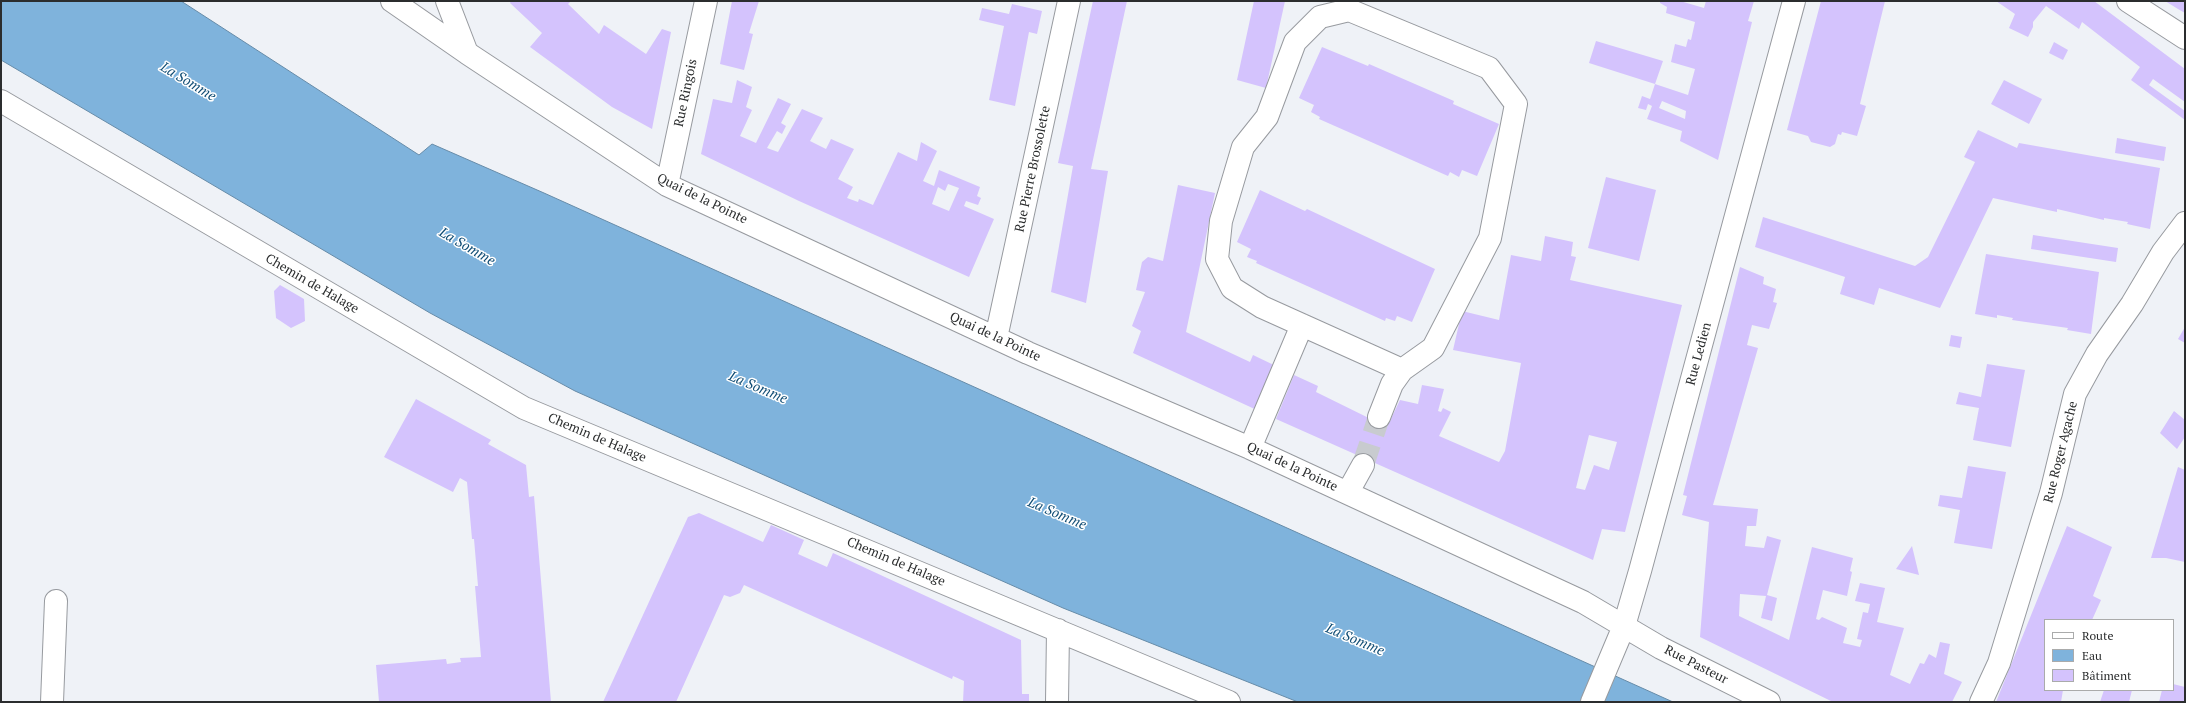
<!DOCTYPE html>
<meta charset="utf-8">
<style>
body{margin:0}
#map{position:relative;width:2186px;height:703px;overflow:hidden;background:#eff2f7;font-family:"PT Serif",serif}
canvas{display:block}
.frame{position:absolute;inset:0;border:2px solid #2b2d2e;pointer-events:none}
.legend{position:absolute;left:2044px;top:619px;width:130px;height:72px;box-sizing:border-box;background:#fff;border:1px solid #aaabab;margin:0;padding:5px 7px;list-style:none;font-size:12px;color:#2b2d2e}
.legend li{display:flex;align-items:center;gap:8px;height:20px}
.legend b{width:20px;border:1px solid #aaabab}
</style>
<div id="map">
<canvas width="2186" height="703"></canvas>
<div class="frame"></div>
<ul class="legend">
<li><b style="height:5px;background:#fff"></b>Route</li>
<li><b style="height:11px;background:#7fb3dc"></b>Eau</li>
<li><b style="height:11px;background:#d4c3fd"></b>Bâtiment</li>
</ul>
</div>
<script>
const g = document.querySelector('canvas').getContext('2d');
g.lineJoin = 'round';
function paint(path, color) { g.fillStyle = color; g.fill(path, 'evenodd'); }
const toPath = rows => new Path2D(rows.map(r => 'M' + r).join(''));
function strokePath(path, color, width, dash) { g.strokeStyle = color; g.lineWidth = width; g.lineCap = dash ? 'butt' : 'round'; g.setLineDash(dash || []); g.stroke(path); }
function drawText(font, color, halo, rows, align = 'center') {
  g.font = font + ' "PT Serif",serif'; g.lineWidth = 3; g.setLineDash([]); g.textBaseline = 'middle'; g.strokeStyle = halo; g.fillStyle = color; for (const [text, x, y, turn = 0] of rows) {
    g.save(); g.translate(x, y); g.rotate((+turn || 0) * Math.PI / 180); g.textAlign = isNaN(turn) ? turn : align; if (halo) g.strokeText(text, 0, 0); g.fillText(text, 0, 0); g.restore();
  }
}
const water = toPath([
 [1,1,181,1,419,155,432,144,544,193,1673,702,1298,702,1063,608,575,391,430,313,1,60,1,1]
]);
paint(water, '#7fb3dc');
strokePath(water, '#668ba8', 1);
paint(toPath([
 [511,1,571,1,568,4,599,34,604,25,646,54,662,29,671,32,652,129,612,107,530,47,542,33,510,3],
 [732,1,759,1,749,33,753,34,744,70,720,64],
 [1093,1,1127,1,1091,169,1108,171,1086,303,1051,292,1073,166,1058,163],
 [1254,1,1285,1,1266,88,1237,80],
 [1660,1,1680,1,1704,8,1706,1,1754,1,1748,21,1752,22,1718,160,1680,141,1682,131,1647,119,1652,106,1648,104,1646,110,1638,108,1642,96,1650,99,1655,84,1589,63,1596,41,1663,61,1655,84,1688,95,1695,69,1671,62,1675,44,1686,47,1688,39,1691,40,1695,22,1666,13,1667,7,1660,3],
 [1662,101,1686,111,1685,119,1659,108],
 [1821,1,1885,1,1860,104,1866,106,1857,136,1842,132,1841,135,1838,134,1835,144,1830,147,1811,142,1808,136,1787,130],
 [1996,1,2094,1,2185,69,2185,102,2153,79,2149,85,2185,111,2185,120,2131,80,2140,67,2082,22,2079,29,2046,6,2033,22,2033,27,2028,37,2009,28,2015,14],
 [2165,1,2185,1,2185,13,2178,9],
 [1012,4,1042,11,1037,34,1029,32,1015,106,989,100,1004,26,979,20,982,8,1009,14],
 [2054,42,2068,50,2063,60,2049,53],
 [1322,47,1368,66,1369,64,1454,101,1453,104,1499,124,1477,176,1462,170,1459,177,1450,172,1448,176,1319,119,1320,117,1311,112,1314,105,1299,98],
 [737,80,752,87,746,107,752,110,740,136,756,143,778,98,791,104,781,123,786,126,782,134,777,131,767,148,778,152,802,109,823,118,810,141,826,149,831,139,854,149,838,179,853,187,847,198,858,202,859,199,873,205,898,152,917,161,921,142,937,151,923,181,934,186,939,170,980,187,977,196,981,198,978,205,966,201,964,206,994,219,969,277,799,201,701,154,713,99,732,103],
 [948,184,959,188,949,211,932,204,938,187,945,191],
 [2004,80,2042,99,2029,124,1991,104],
 [1978,130,2017,148,2019,143,2160,168,2150,229,2127,224,2128,222,2104,218,2104,220,2057,209,2057,212,1993,198,1940,308,1879,288,1874,305,1840,294,1845,277,1755,247,1763,217,1915,266,1928,257,1975,162,1964,157],
 [2117,138,2166,147,2164,161,2115,153],
 [1606,177,1656,190,1639,261,1588,248],
 [1178,185,1215,193,1186,332,1250,362,1253,355,1278,367,1259,411,1133,353,1141,331,1132,326,1145,292,1136,290,1142,262,1148,257,1163,261],
 [1260,190,1305,211,1307,209,1435,269,1412,322,1397,316,1395,321,1386,318,1385,321,1256,263,1257,261,1247,257,1251,249,1237,242],
 [2033,235,2118,248,2116,262,2031,249],
 [1545,236,1573,242,1571,256,1576,257,1570,280,1682,305,1625,532,1602,529,1593,560,1276,419,1294,375,1318,386,1316,392,1387,427,1400,400,1418,404,1422,385,1444,389,1438,411,1441,412,1443,408,1451,412,1439,436,1499,462,1505,451,1521,363,1453,350,1462,311,1499,320,1511,255,1541,261],
 [1589,435,1617,442,1609,470,1594,465,1585,490,1576,488],
 [1986,254,2099,272,2091,334,2067,330,2068,328,2012,320,2013,318,1997,315,1997,318,1975,314],
 [1740,267,1764,277,1763,284,1776,289,1773,302,1777,303,1769,329,1752,325,1747,345,1758,348,1713,505,1758,509,1756,526,1747,526,1745,546,1764,548,1767,536,1781,540,1767,595,1777,598,1772,621,1761,618,1766,596,1740,594,1739,616,1789,640,1812,547,1853,558,1850,571,1852,572,1847,596,1823,590,1816,619,1819,620,1822,617,1847,628,1843,643,1860,647,1862,640,1857,639,1863,612,1868,613,1870,604,1855,601,1860,583,1885,588,1877,622,1904,628,1890,675,1910,684,1920,663,1924,664,1929,654,1936,658,1940,642,1950,644,1944,674,1962,682,1952,702,1833,702,1700,637,1709,522,1682,515,1687,496,1683,495],
 [280,285,304,299,305,321,291,328,276,318,274,291],
 [2185,327,2185,343,2178,339],
 [1951,335,1962,337,1960,348,1949,346],
 [1987,364,2025,370,2011,447,1973,440,1979,408,1956,404,1959,392,1981,397],
 [416,399,491,440,488,444,526,465,529,497,534,496,551,702,379,702,376,665,446,659,447,664,461,662,460,658,481,657,475,586,478,586,474,539,472,539,467,482,460,478,453,492,384,457],
 [2174,411,2185,420,2185,437,2177,449,2160,433],
 [1968,466,2006,472,1992,549,1954,543,1960,510,1938,506,1940,495,1962,498],
 [2178,467,2185,470,2185,562,2166,558,2151,558],
 [699,513,763,542,771,525,804,540,798,554,827,567,833,553,1021,640,1022,694,1029,694,1029,702,963,702,964,681,953,676,952,679,744,585,740,593,730,597,724,595,676,702,603,702,688,517],
 [2067,526,2112,547,2093,596,2101,600,2092,620,2045,620,2045,690,2063,690,2061,702,1996,702],
 [1912,546,1919,575,1896,569],
 [2173,684,2185,687,2185,702,2159,702,2162,690,2173,690],
 [2104,690,2132,690,2129,702,2100,702]
]), '#d4c3fd');
strokePath(toPath([
 [1363,465,1379,417]
]), '#c8cbcf', 22, [22, 11]);
const minor = toPath([
 [392,1,467,53,667,185,1028,353,1250,448,1583,602,1661,648,1769,702],
 [447,1,467,53],
 [2128,1,2185,38],
 [1,101,524,408,1229,702],
 [667,185,706,1],
 [996,338,1069,1],
 [1379,417,1392,384,1402,370,1433,348,1490,238,1516,104,1489,68,1349,10,1320,17,1295,42,1267,117,1243,147,1221,221,1217,259,1232,288,1262,307,1402,370],
 [1250,448,1302,325],
 [1348,492,1363,465],
 [52,702,56,601],
 [1057,702,1058,630],
 [1592,702,1624,626,1640,571,1794,1],
 [1981,702,1999,663,2051,493,2075,394,2097,354,2132,304,2163,252,2185,223]
]);
strokePath(minor, '#979a9f', 24);
strokePath(minor, '#fff', 22);
drawText('13px', '#2b2d2e', '#fff', [
 ["Rue Ringois",686,93,-78],
 ["Rue Pierre Brossolette",1033,169,-78],
 ["Quai de la Pointe",702,199,26],
 ["Chemin de Halage",312,284,30],
 ["Quai de la Pointe",995,337,25],
 ["Rue Ledien",1699,354,-75],
 ["Chemin de Halage",597,438,23],
 ["Rue Roger Agache",2061,452,-76],
 ["Quai de la Pointe",1292,467,25],
 ["Chemin de Halage",896,562,23],
 ["Rue Pasteur",1696,665,27]
]);
drawText('italic 14px', '#104d75', '#fff', [
 ["La Somme",188,82,31],
 ["La Somme",467,247,30],
 ["La Somme",758,388,23],
 ["La Somme",1057,514,23],
 ["La Somme",1355,640,23]
]);
</script>
